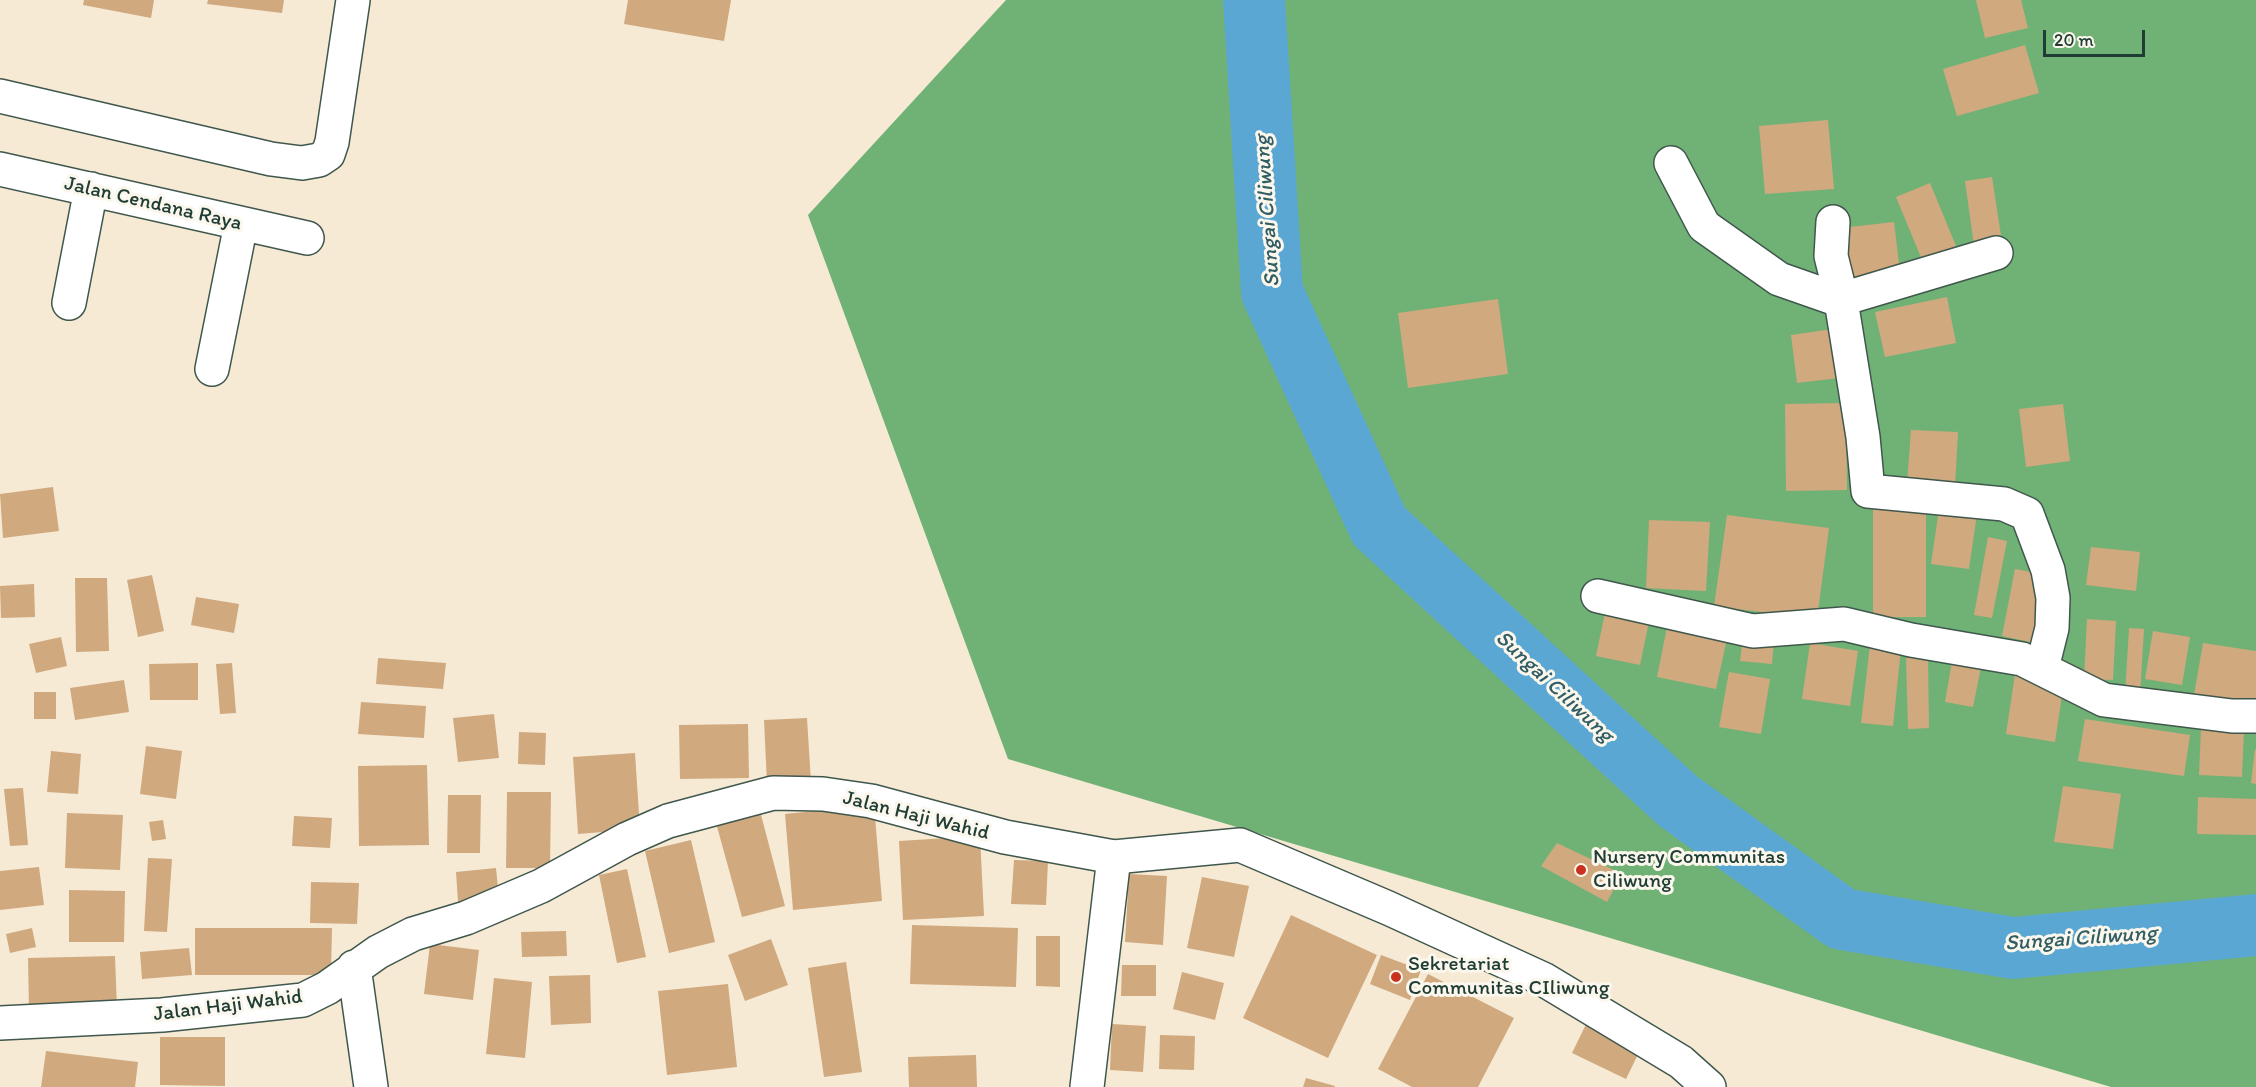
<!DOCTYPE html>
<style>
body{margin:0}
#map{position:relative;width:2256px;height:1087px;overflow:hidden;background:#f6ead5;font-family:Itim,sans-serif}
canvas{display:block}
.scale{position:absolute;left:2043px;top:30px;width:102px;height:27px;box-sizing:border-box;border:3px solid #1f3d34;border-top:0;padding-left:8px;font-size:18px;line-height:21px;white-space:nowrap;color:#1f3d34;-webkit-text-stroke:4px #fbf7ec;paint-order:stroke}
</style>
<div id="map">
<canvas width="2256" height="1087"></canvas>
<div class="scale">20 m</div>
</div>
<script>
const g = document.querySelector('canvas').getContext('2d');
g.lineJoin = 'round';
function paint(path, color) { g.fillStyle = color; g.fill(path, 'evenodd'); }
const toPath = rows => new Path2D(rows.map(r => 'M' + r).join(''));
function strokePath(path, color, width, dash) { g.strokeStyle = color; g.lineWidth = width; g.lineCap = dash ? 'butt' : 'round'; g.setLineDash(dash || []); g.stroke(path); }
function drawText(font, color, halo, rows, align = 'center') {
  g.font = font + ' Itim,sans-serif'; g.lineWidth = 6; g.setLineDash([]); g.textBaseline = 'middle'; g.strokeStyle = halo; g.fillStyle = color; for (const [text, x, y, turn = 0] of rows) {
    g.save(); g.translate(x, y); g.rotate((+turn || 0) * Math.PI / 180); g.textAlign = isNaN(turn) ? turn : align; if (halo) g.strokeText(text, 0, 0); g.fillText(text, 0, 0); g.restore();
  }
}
paint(toPath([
 [1006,0,2256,0,2256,1087,2111,1087,1008,759,808,215]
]), '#70b275');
strokePath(toPath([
 [1254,0,1272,292,1379,526,1678,801,1842,919,2013,948,2256,925]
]), '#5ba7d3', 62);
paint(toPath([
 [84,0,154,0,151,18,83,5],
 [208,0,284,0,282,13,207,4],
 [628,0,731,0,724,41,624,24],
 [1976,0,2021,0,2028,28,1985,38],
 [2025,45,2039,93,1957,116,1943,69],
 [1828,120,1834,189,1765,194,1759,126],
 [1992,177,2002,242,1974,246,1965,181],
 [1930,183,1956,246,1922,260,1896,197],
 [1894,222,1901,280,1848,286,1841,228],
 [1947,297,1956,343,1885,357,1875,312],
 [1498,299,1508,374,1408,388,1398,313],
 [1833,329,1839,378,1797,383,1791,335],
 [1846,403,1847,490,1786,491,1785,404],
 [2063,404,2070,461,2026,467,2019,409],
 [1911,430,1958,432,1955,487,1907,484],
 [53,487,59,531,3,538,0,494],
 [1940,502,1978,507,1969,569,1931,564],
 [1873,505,1926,505,1926,617,1873,617],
 [1727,515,1829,528,1817,619,1714,606],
 [1649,520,1710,522,1706,591,1646,588],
 [1988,537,2007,541,1992,618,1974,615],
 [2091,547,2140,552,2136,591,2086,585],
 [2015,569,2047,575,2035,643,2002,636],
 [152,575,164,631,138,637,127,580],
 [75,578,107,578,109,651,76,652],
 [34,584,35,617,1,618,0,586],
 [196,597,239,604,234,633,191,625],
 [1607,603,1651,612,1640,665,1596,656],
 [2087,619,2116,621,2113,680,2084,679],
 [1668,622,1728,634,1716,689,1657,677],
 [2129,628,2144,629,2140,697,2125,696],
 [2153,631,2190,637,2182,685,2145,679],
 [61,637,67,666,36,673,29,644],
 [1743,637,1774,640,1772,664,1740,661],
 [1810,643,1858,651,1850,706,1802,699],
 [2203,643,2256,651,2256,705,2194,695],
 [1870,645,1901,649,1893,726,1861,723],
 [378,658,446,663,443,689,376,684],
 [1906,658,1928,658,1929,728,1908,729],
 [1952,661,1981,667,1973,707,1945,702],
 [198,663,198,700,150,700,149,664],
 [232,663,236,713,220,714,216,664],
 [1729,672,1770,679,1761,734,1719,727],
 [2015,674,2064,682,2055,742,2006,734],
 [124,680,129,712,75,720,70,688],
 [34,692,56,692,56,719,34,719],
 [361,702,426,706,424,738,358,734],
 [494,714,499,758,458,762,453,718],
 [807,718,811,782,767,784,764,720],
 [2085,719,2190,735,2184,776,2078,761],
 [748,724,749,778,680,779,679,725],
 [2201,728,2244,730,2242,777,2199,775],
 [519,732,546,733,545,765,518,764],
 [146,746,182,751,176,799,140,794],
 [2255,749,2256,750,2256,784,2251,783],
 [51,751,81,754,78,794,47,792],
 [635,753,640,829,578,834,573,757],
 [427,765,429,845,359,846,358,766],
 [2063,786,2121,794,2113,849,2054,842],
 [23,788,28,845,10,846,4,789],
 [507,792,551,792,550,868,506,868],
 [448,795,481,795,480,853,447,853],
 [2198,797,2256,799,2256,835,2197,834],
 [874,805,882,901,793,910,785,814],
 [760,811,785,906,742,917,716,823],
 [67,813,123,815,120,870,65,868],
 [294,816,332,818,330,848,292,846],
 [163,820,166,839,152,841,149,822],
 [980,836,984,916,903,920,899,841],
 [691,840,715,942,669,953,645,851],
 [1557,843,1622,874,1607,902,1541,866],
 [148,858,172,859,167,932,144,931],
 [1014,860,1048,861,1046,905,1011,904],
 [39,867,44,905,0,910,0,871],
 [496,868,499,899,458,902,456,872],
 [627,869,646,957,617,963,599,875],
 [1129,874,1167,876,1163,945,1125,942],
 [1202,877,1249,886,1234,957,1187,948],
 [311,882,359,883,357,924,310,923],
 [69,890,125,891,124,942,69,942],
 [1291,915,1377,955,1328,1058,1243,1018],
 [912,925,1018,928,1016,987,910,984],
 [32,928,36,947,10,953,6,934],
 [195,928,332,928,331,975,195,975],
 [566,931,567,956,522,957,521,932],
 [1036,936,1060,936,1060,987,1036,986],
 [771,939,788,985,745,1001,728,955],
 [430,944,479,950,473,1000,424,994],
 [189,948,192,975,142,979,140,952],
 [1381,955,1421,970,1410,1000,1370,984],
 [115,956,117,1009,29,1011,28,958],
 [846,962,862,1072,824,1077,808,968],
 [1122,965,1156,965,1156,996,1121,996],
 [1182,972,1224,983,1215,1020,1173,1009],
 [1428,974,1514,1018,1478,1087,1412,1087,1378,1069],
 [590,975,591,1023,551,1025,549,976],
 [494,978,532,982,525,1058,486,1054],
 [728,984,737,1067,667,1075,658,991],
 [1590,1016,1644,1042,1626,1079,1572,1053],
 [1112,1024,1146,1026,1143,1072,1110,1070],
 [1160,1035,1195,1036,1194,1070,1159,1069],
 [160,1037,225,1037,225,1086,160,1085],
 [46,1051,138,1062,135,1087,41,1087],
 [976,1055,977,1087,909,1087,908,1057],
 [1306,1078,1335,1086,1335,1087,1303,1087]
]), '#d0a97f');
const street = toPath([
 [0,96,271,159,302,163,319,160,328,154,332,142,353,0],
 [1671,163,1704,226,1779,279,1839,300,1996,253],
 [0,169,307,238],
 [1833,222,1831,256,1839,288,1863,437,1868,491,2004,504,2027,514,2048,570,2053,598,2052,628,2042,668],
 [69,303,91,189],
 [212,369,241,224],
 [1598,596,1753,631,1844,624,1911,640,2022,659,2104,700,2232,716,2256,716],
 [354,967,371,1087],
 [0,1023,162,1015,303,1000,327,988,378,952,413,934,466,918,541,886,627,839,668,821,773,793,823,794,871,801,1005,837,1114,857,1240,845,1388,908,1543,979,1681,1062,1709,1087],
 [1087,1087,1114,857]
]);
strokePath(street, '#3f574c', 36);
strokePath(street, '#fff', 33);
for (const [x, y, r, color] of [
 [1581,870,6,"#c8321e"],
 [1396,977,6,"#c8321e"]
]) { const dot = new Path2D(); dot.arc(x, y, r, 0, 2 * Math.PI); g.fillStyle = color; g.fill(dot); strokePath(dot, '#fbf7ec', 2); }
drawText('21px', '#1f3d34', '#fbf7ec', [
 ["Jalan Cendana Raya",153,204,13],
 ["Jalan Haji Wahid",916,816,14],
 ["Jalan Haji Wahid",228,1006,-7]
]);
drawText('21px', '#1f3d34', '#fbf7ec', [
 ["Nursery Communitas",1593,858],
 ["Ciliwung",1593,882],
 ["Sekretariat",1408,965],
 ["Communitas CIliwung",1408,989]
], 'left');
drawText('italic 22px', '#315d64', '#fbf7ec', [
 ["Sungai Ciliwung",1268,211,-94],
 ["Sungai Ciliwung",1554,687,43],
 ["Sungai Ciliwung",2081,939,-4]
]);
</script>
